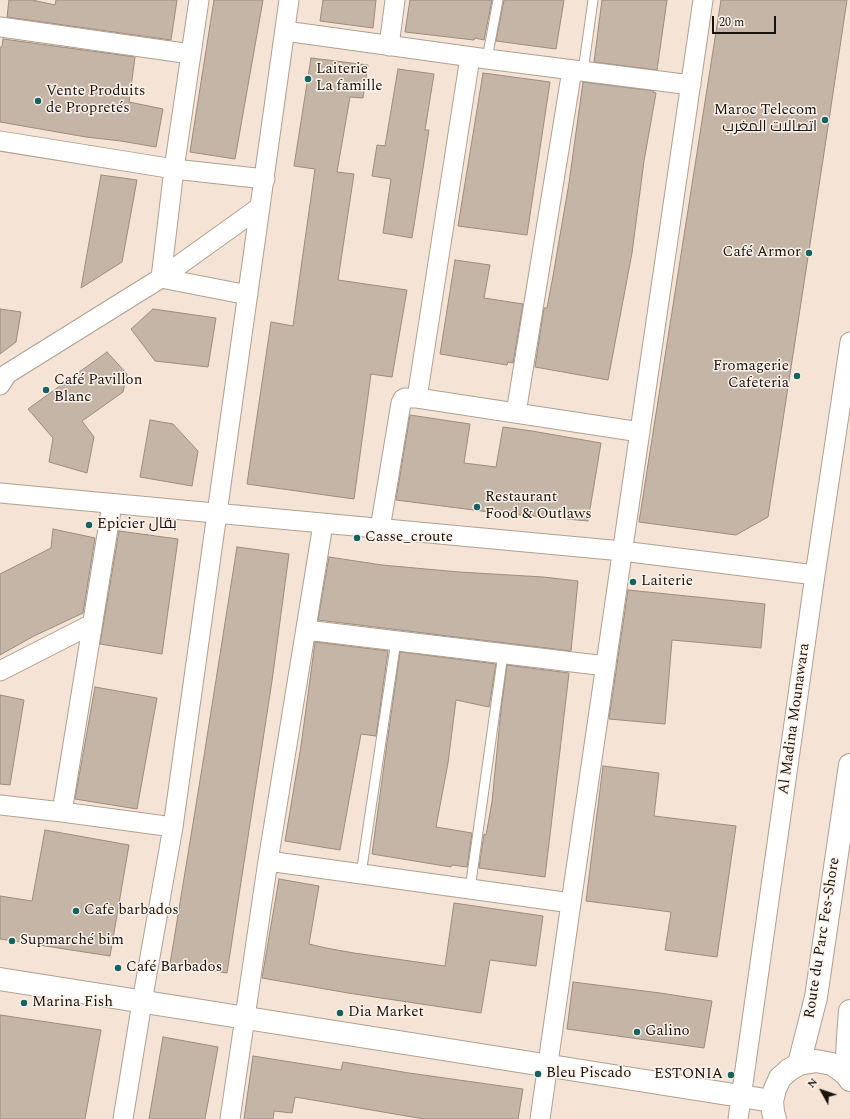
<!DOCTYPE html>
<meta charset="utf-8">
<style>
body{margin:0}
#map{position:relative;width:850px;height:1119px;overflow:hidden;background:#f5e4d5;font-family:Spectral,serif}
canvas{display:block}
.north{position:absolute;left:802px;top:1071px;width:40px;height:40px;-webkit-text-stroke:3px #fdf3ea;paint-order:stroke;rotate:310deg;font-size:11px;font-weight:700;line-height:16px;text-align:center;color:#19130e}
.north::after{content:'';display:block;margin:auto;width:14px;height:18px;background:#19130e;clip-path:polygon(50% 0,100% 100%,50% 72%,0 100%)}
.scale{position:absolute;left:712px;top:16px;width:64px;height:18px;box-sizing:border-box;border:2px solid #19130e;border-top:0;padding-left:5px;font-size:12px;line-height:14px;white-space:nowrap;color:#19130e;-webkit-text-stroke:3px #fdf3ea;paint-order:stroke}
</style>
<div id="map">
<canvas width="850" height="1119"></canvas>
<div class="north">N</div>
<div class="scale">20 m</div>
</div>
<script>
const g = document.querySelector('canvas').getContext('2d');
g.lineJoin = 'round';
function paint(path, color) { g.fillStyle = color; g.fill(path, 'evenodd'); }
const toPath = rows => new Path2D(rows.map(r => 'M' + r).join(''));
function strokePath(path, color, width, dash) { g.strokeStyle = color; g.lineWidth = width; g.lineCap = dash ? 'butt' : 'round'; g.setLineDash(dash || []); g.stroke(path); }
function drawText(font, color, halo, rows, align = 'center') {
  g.font = font + ' Spectral,Cairo,serif'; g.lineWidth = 3; g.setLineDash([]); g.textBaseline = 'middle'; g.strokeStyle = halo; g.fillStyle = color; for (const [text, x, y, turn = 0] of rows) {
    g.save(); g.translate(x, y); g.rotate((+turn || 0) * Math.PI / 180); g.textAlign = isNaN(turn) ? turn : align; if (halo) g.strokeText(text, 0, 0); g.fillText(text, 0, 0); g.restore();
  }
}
const building = toPath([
 [9,0,32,0,55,5,56,0,177,0,171,40,7,17,9,0],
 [214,0,263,0,235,159,190,152,214,0],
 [323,0,376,0,373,28,320,21,323,0],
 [410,0,492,0,484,40,475,38,474,40,405,32,410,0],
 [504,0,564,0,556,49,496,41,504,0],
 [602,0,667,0,657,70,594,62,602,0],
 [721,0,847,0,824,153,768,517,736,535,639,522,721,0],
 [3,39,135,57,129,102,163,109,156,147,121,141,86,137,0,122,0,47,2,47,3,39],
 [311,58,368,65,363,98,350,97,337,172,354,174,338,280,407,290,392,377,371,374,354,499,247,484,271,322,293,326,300,275,315,169,294,166,311,58],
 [398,69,434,74,425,130,429,130,412,238,383,233,391,179,372,176,377,145,385,146,398,69],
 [483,73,550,82,527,235,458,226,483,73],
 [583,82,654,91,653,92,656,93,644,161,632,253,608,380,535,367,544,308,547,308,553,276,569,183,583,82],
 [101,175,137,180,122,262,81,288,101,175],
 [455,260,490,265,484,298,523,304,513,363,508,362,507,365,440,354,455,260],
 [0,309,21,312,16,342,0,354,0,309],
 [153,309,216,318,208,367,155,361,131,329,153,309],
 [107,352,127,374,123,392,82,421,94,437,87,473,49,462,53,438,28,409,107,352],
 [410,415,470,424,464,463,496,467,503,427,532,431,601,443,588,521,489,512,396,500,410,415],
 [150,420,173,424,198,451,192,486,140,477,150,420],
 [53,529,95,538,83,613,34,636,0,655,0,574,51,548,53,529],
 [119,531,178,539,162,654,100,644,119,531],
 [237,547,289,554,272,681,227,973,170,964,204,756,237,547],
 [329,557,382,565,459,572,543,577,578,581,571,651,318,620,329,557],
 [628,590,765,604,761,648,672,640,665,724,609,719,628,590],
 [315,642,388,651,376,736,361,734,340,850,285,841,301,746,315,642],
 [400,652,496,664,489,707,456,700,448,763,436,827,472,833,467,867,452,865,451,867,372,854,387,743,400,652],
 [507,665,569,673,557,776,545,877,479,868,484,834,486,835,492,802,501,710,507,665],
 [95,687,157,698,137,809,75,799,95,687],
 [0,695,24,700,10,785,0,784,0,695],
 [603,766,659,773,654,816,736,826,717,957,665,950,671,912,586,901,603,766],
 [45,830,129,845,110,956,0,939,0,896,32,901,45,830],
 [279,879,319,886,309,944,326,948,354,953,445,966,454,903,543,916,536,966,490,960,481,1013,348,993,262,978,279,879],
 [573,982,660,993,712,1001,704,1048,567,1029,573,982],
 [0,1015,101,1030,85,1119,0,1119,0,1015],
 [163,1037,218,1047,205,1119,149,1119,163,1037],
 [253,1056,341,1070,343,1062,409,1073,523,1089,518,1119,424,1119,295,1097,292,1113,274,1111,273,1119,244,1119,253,1056]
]);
paint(building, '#c5b5a6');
strokePath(building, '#9b8c7e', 1);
const service = toPath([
 [487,59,498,0],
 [583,71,593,0],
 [361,874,396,641],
 [470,889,503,654]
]);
const minor = toPath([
 [199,0,174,169,161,278,248,295],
 [0,27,191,54],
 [285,31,487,59,691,85],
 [389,46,395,0],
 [0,141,174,169,265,179],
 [0,385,7,374,161,278,260,207],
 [417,398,470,57],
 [516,413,572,70],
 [0,493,622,551,815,575],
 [380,529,401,403,403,399,405,398,417,398,640,432],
 [306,630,606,666],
 [0,671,92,624],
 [0,805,62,812,173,827],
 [62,812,112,504],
 [268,861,571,903],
 [123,1119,142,1002,173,827,289,0],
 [230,1119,268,861,323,524],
 [540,1119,571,903,703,0],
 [738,1119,815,575,850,342]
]);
const tertiary = toPath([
 [0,979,772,1101]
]);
const trunk = toPath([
 [799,1064,816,997,850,765],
 [846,1074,848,1038,850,1011],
 [775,1119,773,1112,772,1101,775,1089,780,1078,789,1070,799,1064,816,1061,832,1064,846,1074,850,1080]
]);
strokePath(service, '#afa091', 11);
strokePath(minor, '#afa091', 21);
strokePath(tertiary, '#afa091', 24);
strokePath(trunk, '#afa091', 24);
strokePath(service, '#fff', 9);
strokePath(minor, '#fff', 19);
strokePath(tertiary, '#fff', 22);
strokePath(trunk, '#fff', 22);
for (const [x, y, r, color] of [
 [308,79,4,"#136363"],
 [38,101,4,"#136363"],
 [825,120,4,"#136363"],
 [809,253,4,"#136363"],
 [797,376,4,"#136363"],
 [46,390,4,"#136363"],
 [477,507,4,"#136363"],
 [89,525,4,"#136363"],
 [357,538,4,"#136363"],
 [633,582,4,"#136363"],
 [76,911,4,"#136363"],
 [12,941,4,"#136363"],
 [118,968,4,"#136363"],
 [24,1003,4,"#136363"],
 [340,1013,4,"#136363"],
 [637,1032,4,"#136363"],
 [538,1074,4,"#136363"],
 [731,1075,4,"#136363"]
]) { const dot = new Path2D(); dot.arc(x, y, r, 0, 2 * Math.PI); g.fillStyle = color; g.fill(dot); strokePath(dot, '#fdf3ea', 1.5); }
drawText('15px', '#19130e', '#fdf3ea', [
 ["Laiterie",316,70],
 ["La famille",316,87],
 ["Vente Produits",46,92],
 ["de Propretés",46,109],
 ["Maroc Telecom",817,111,"right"],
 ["اتصالات المغرب",817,128,"right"],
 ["Café Armor",801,253,"right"],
 ["Fromagerie",789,367,"right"],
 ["Cafeteria",789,384,"right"],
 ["Café Pavillon",54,381],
 ["Blanc",54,398],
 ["Restaurant",485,498],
 ["Food & Outlaws",485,515],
 ["Epicier بقال",97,525],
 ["Casse_croute",365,538],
 ["Laiterie",641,582],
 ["Cafe barbados",84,911],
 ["Supmarché bim",20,941],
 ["Café Barbados",126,968],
 ["Marina Fish",32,1003],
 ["Dia Market",348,1013],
 ["Galino",645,1032],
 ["Bleu Piscado",546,1074],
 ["ESTONIA",723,1075,"right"]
], 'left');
drawText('15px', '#19130e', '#fdf3ea', [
 ["Al Madina Mounawara",795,719,-82],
 ["Route du Parc Fes-Shore",823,938,-81]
]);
</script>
